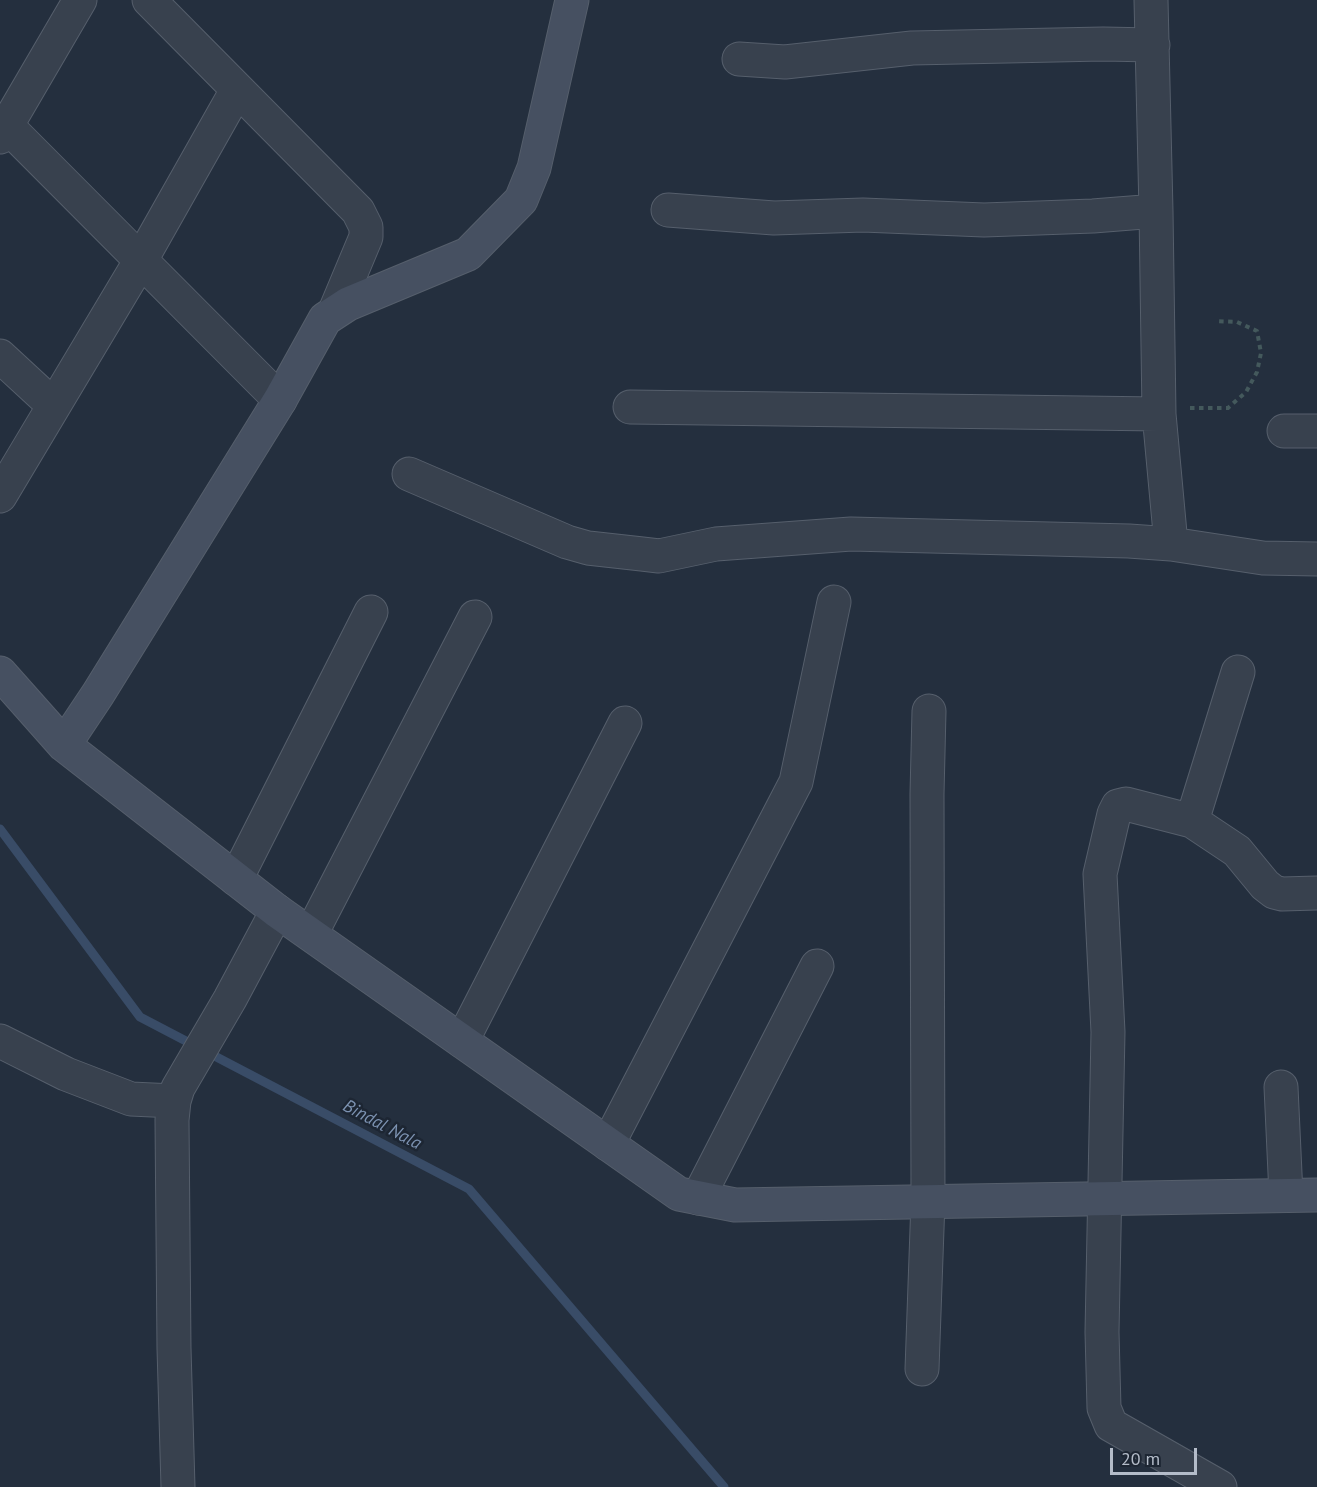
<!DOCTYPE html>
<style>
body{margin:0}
#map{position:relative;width:1317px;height:1487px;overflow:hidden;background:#242f3e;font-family:"PT Sans",sans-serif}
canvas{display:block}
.scale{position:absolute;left:1110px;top:1448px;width:87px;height:27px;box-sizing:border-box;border:3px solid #b4bcc9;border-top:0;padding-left:8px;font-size:18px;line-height:21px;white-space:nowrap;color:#b4bcc9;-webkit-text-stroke:4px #1d2633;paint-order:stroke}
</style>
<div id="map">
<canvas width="1317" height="1487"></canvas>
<div class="scale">20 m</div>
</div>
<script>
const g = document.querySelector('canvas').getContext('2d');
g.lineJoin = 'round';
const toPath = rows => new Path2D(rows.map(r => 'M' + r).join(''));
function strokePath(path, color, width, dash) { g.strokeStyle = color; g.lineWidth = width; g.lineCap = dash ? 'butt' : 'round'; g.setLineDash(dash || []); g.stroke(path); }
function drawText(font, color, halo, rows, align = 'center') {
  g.font = font + ' "PT Sans",sans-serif'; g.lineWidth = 5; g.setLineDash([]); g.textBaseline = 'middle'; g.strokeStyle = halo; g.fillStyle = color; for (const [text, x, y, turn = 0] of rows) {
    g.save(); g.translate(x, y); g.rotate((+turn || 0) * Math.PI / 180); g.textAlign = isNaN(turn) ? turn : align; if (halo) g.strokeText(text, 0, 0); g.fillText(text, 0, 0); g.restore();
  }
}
strokePath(toPath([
 [0,829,140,1017,469,1189,724,1487]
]), '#394c67', 9);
const street = toPath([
 [149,0,358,211,366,227,366,237,335,311],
 [739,59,785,62,912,48,1103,44,1153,45],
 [6,125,280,400],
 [0,137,80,0],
 [668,210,774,218,863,215,984,220,1093,216,1156,211,1151,0],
 [1156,211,1159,414],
 [0,356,53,405],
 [630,407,1159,414,1171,544,1263,558,1317,559],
 [1284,431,1317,431],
 [409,474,567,542,588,548,642,554,659,556,716,544,851,534,1129,541,1171,544],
 [0,496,141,260,237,90],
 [1192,821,1238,672],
 [236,879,371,612],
 [311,934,475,617],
 [0,1041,66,1074,131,1099,174,1101],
 [462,1041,625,723],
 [1281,1087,1286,1195],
 [608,1144,796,782,834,602],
 [698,1198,817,966],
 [922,1369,928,1201,927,794,929,711],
 [178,1487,174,1348,172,1120,174,1101,178,1088,230,999,277,911],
 [1220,1487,1111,1425,1104,1408,1102,1332,1108,1032,1100,874,1114,814,1118,806,1126,804,1192,821,1237,851,1265,885,1274,892,1282,894,1317,893]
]);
const secondary = toPath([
 [0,673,64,745,277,911,679,1194,735,1205,1317,1195],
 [64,745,98,694,280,400,325,319,348,304,468,254,521,200,534,168,572,0]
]);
strokePath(street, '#565f6c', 35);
strokePath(secondary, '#565f6c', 35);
strokePath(toPath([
 [1190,408,1228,408,1246,392,1257,372,1261,353,1257,331,1237,322,1215,321]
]), '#44595c', 4, [4.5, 4.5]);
strokePath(street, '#38414e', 33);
strokePath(secondary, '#465061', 33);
drawText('italic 18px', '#7c92b1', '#1d2633', [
 ["Bindal Nala",382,1125,28]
]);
</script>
